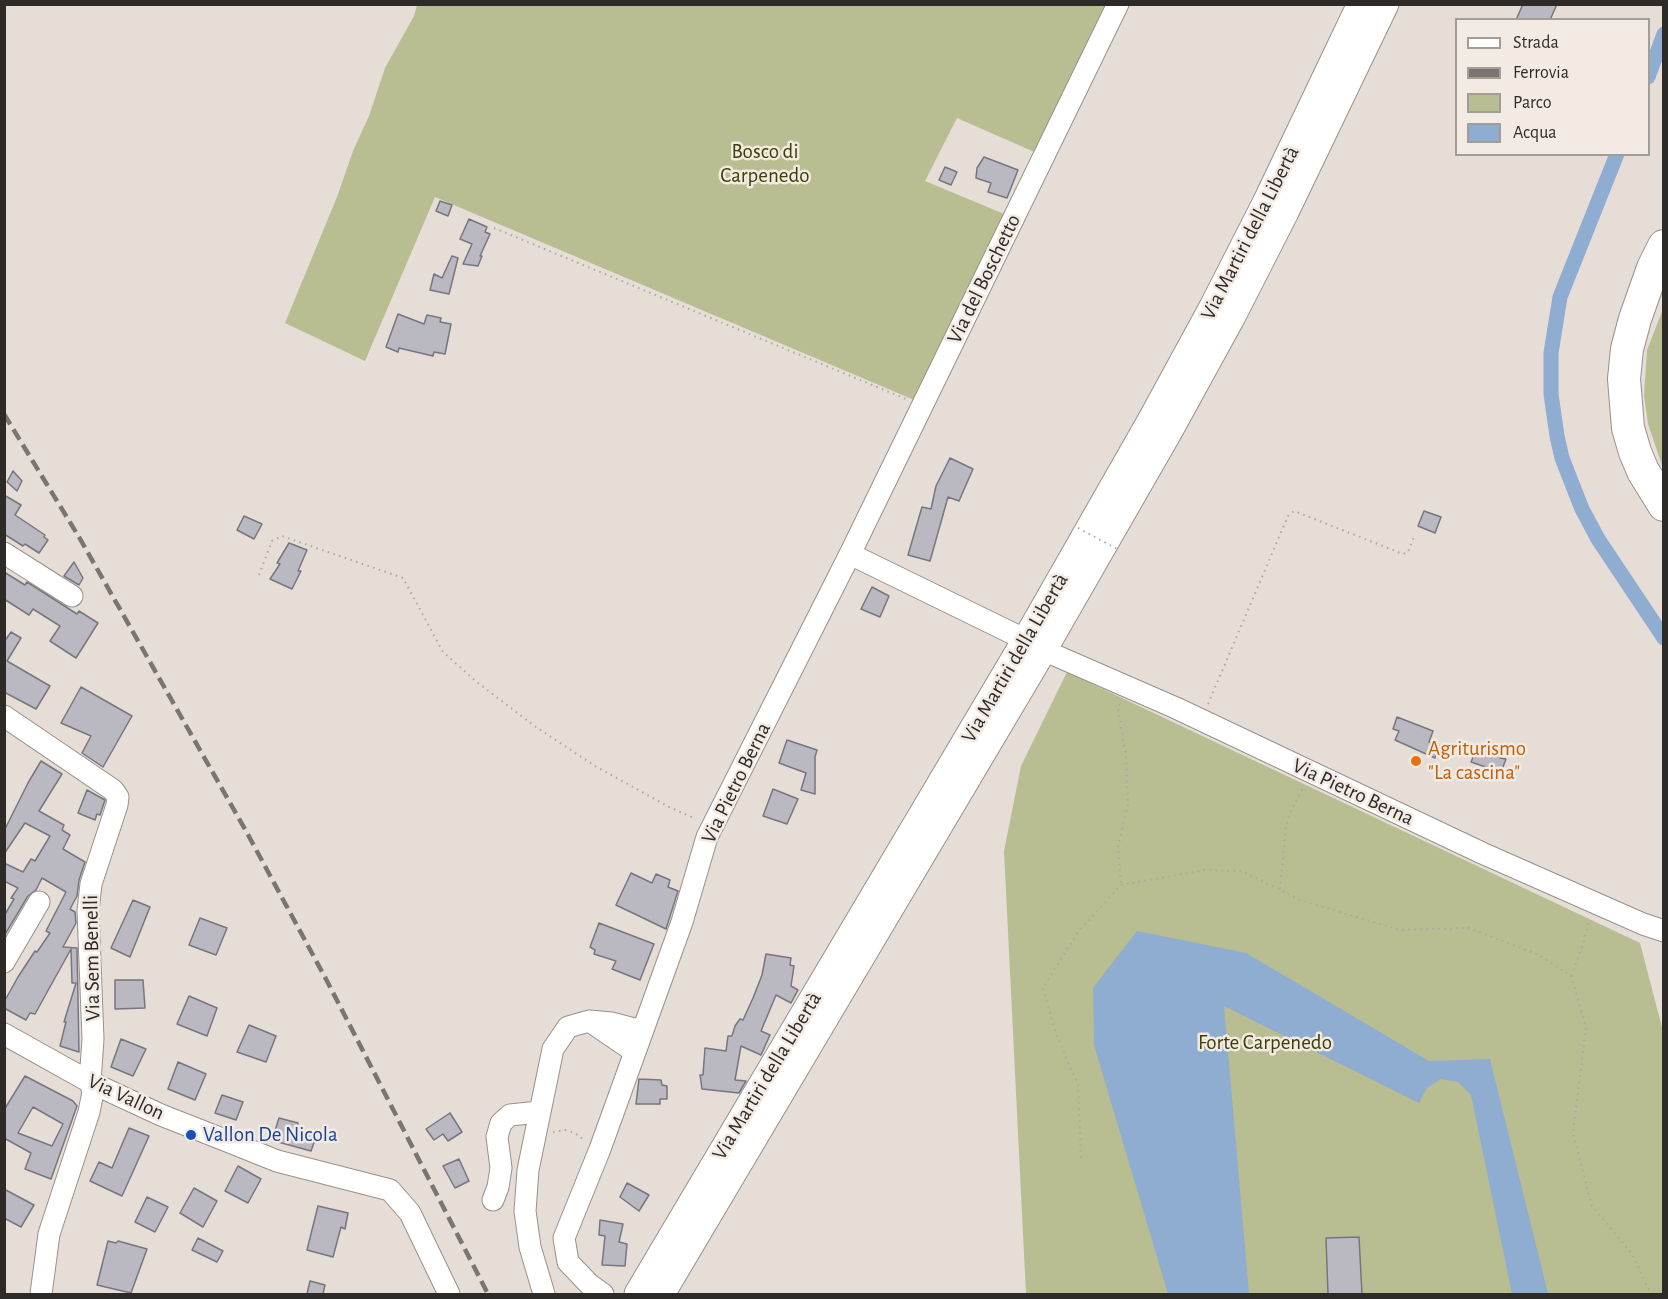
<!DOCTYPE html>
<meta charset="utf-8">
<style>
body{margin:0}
#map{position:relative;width:1668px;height:1299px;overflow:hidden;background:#e5ddd6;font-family:"Alegreya Sans",sans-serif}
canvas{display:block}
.frame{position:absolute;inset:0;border:6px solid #2d2a28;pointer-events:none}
.legend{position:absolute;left:1455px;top:18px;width:195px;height:138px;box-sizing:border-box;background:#f2eae3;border:2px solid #a39d98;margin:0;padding:8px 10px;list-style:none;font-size:18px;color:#2d2a28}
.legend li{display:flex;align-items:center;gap:12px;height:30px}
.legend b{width:30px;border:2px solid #a39d98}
</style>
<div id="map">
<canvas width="1668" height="1299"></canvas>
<div class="frame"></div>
<ul class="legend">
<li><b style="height:8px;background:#fff"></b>Strada</li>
<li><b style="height:8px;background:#7a7571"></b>Ferrovia</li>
<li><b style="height:16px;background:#b9bd92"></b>Parco</li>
<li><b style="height:16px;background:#8facd1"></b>Acqua</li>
</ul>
</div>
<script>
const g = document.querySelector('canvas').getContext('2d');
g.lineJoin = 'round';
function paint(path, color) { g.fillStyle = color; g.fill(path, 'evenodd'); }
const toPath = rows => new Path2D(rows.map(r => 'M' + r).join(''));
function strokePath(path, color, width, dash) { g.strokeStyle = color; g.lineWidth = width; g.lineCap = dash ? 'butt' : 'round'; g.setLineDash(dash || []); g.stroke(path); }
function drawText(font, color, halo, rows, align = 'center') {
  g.font = font + ' "Alegreya Sans",sans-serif'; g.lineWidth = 5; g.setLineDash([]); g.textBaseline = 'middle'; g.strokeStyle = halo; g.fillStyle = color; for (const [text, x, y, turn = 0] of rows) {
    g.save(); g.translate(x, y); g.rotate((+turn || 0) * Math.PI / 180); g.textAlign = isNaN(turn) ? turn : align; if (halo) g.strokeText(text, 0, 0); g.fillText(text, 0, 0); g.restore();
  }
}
paint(toPath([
 [417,5,1113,5,1039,154,957,118,925,181,1009,216,917,405,912,399,435,197,365,361,285,323,337,197,353,151,369,116,385,68,414,16],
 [1663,309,1664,309,1663,468,1648,424,1644,395,1647,350],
 [1067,672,1640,943,1663,1031,1663,1294,1026,1294,1004,851,1021,766]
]), '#b9bd92');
paint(toPath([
 [1137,931,1246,953,1429,1061,1490,1059,1548,1294,1512,1294,1471,1095,1458,1082,1441,1079,1427,1088,1419,1103,1224,1006,1249,1294,1168,1294,1094,1045,1093,988]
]), '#8facd1');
strokePath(toPath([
 [1648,77,1664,34],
 [1617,154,1560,297,1551,353,1551,394,1557,436,1562,458,1582,509,1598,539,1664,638]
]), '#8facd1', 15);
const building = toPath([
 [1523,4,1557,4,1550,20,1516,20,1523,4],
 [984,157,1018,170,1007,198,988,192,991,183,976,178,977,168,984,157],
 [945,167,957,172,951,185,939,180,945,167],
 [440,201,452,205,448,216,436,211,440,201],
 [469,219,487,227,485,232,490,234,480,256,482,256,478,266,463,264,472,244,460,239,469,219],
 [452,256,458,258,449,294,430,290,434,274,442,278,452,256],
 [398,314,424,324,427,315,441,318,440,322,451,324,445,354,434,352,433,356,399,348,398,352,386,347,398,314],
 [950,458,973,469,959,501,948,497,930,561,908,555,922,507,931,509,936,486,950,458],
 [13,471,22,481,17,491,7,482,13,471],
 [4,495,21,505,15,515,45,535,44,537,48,540,39,553,25,544,23,546,4,534,4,495],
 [1424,511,1441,517,1435,533,1418,526,1424,511],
 [244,516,262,524,254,539,237,530,244,516],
 [289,543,307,550,298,571,301,571,292,589,270,579,280,564,277,563,289,543],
 [74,562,83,578,79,585,64,576,74,562],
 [4,572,25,585,27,582,77,614,79,611,98,623,76,658,50,641,60,626,33,609,29,615,4,599,4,572],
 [872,587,889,596,880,617,861,609,872,587],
 [11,632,21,638,7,661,50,686,36,709,4,692,4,642,11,632],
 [81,687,132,716,103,767,82,753,91,736,61,723,81,687],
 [1397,717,1433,731,1429,742,1439,746,1435,758,1395,740,1399,731,1393,729,1397,717],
 [787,740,817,750,815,757,815,794,801,790,806,773,779,763,787,740],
 [1479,744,1496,751,1496,752,1501,755,1500,758,1506,759,1501,772,1471,762,1479,744],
 [41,761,62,774,39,811,64,825,62,830,70,835,63,849,85,862,79,880,77,896,70,909,75,912,76,923,63,947,77,948,79,1052,60,1046,66,1022,64,1022,76,983,72,983,71,949,35,1014,30,1013,26,1020,4,1008,4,1002,18,977,35,951,37,952,50,933,46,931,66,892,42,878,36,890,28,896,4,936,4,916,14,899,11,898,18,888,4,881,4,863,23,872,31,859,35,861,50,836,25,823,4,854,4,831,28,783,41,761],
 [773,789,798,799,787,824,763,816,773,789],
 [87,790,105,800,100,815,97,814,95,820,78,813,87,790],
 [631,873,652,883,656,874,670,880,668,887,678,891,666,929,616,905,631,873],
 [133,900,150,907,130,957,111,948,133,900],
 [200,918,227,928,216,955,189,945,200,918],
 [599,923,654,944,640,980,612,969,616,961,594,954,595,950,590,947,599,923],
 [766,954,791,958,790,965,794,966,791,986,798,990,791,1003,776,995,761,1031,770,1035,761,1055,741,1046,735,1080,746,1081,739,1093,702,1089,700,1075,703,1075,705,1048,726,1051,728,1036,732,1036,735,1026,740,1019,743,1020,753,998,762,975,766,954],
 [115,980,143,980,145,1008,115,1009,115,980],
 [189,996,217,1008,207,1036,177,1024,189,996],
 [249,1025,276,1036,266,1062,237,1052,249,1025],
 [121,1039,146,1049,133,1076,111,1067,121,1039],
 [178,1062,206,1074,195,1100,168,1089,178,1062],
 [25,1076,73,1101,77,1106,51,1179,25,1169,31,1153,4,1138,4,1110,25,1076],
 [33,1107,63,1124,52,1146,18,1133,33,1107],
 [639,1079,661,1080,662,1085,667,1086,667,1099,660,1099,660,1104,636,1104,639,1079],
 [222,1095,243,1102,236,1120,215,1113,222,1095],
 [450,1113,462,1132,448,1141,443,1134,434,1140,426,1129,450,1113],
 [279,1118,298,1123,297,1129,317,1134,311,1151,278,1142,280,1135,274,1134,279,1118],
 [129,1128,149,1136,122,1196,90,1181,99,1162,112,1168,129,1128],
 [459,1159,469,1181,455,1188,443,1166,459,1159],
 [238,1166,261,1179,248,1203,225,1191,238,1166],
 [627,1183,649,1195,639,1211,620,1197,627,1183],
 [194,1188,217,1201,203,1227,180,1213,194,1188],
 [4,1189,34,1205,21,1227,4,1218,4,1189],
 [147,1197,168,1207,155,1232,135,1222,147,1197],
 [318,1206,348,1213,345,1229,341,1227,333,1257,307,1250,318,1206],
 [600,1220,623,1224,619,1242,627,1244,625,1266,602,1265,605,1236,599,1235,600,1220],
 [1359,1237,1362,1294,1328,1294,1326,1238,1359,1237],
 [198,1238,223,1251,217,1262,192,1250,198,1238],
 [108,1241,116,1243,118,1241,147,1249,131,1293,97,1285,108,1241],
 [310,1281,325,1285,323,1294,307,1294,310,1281]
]);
paint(building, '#bab9c2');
strokePath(building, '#77767e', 1.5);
const minor = toPath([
 [4,553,72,596],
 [850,554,1118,4],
 [1043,650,1176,708,1482,853,1643,924,1664,931],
 [4,716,113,790,118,797,117,805,91,884,88,911,93,1039,90,1082,93,1092,89,1112,49,1234,41,1294],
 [4,962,39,902],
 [591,1022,635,1052],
 [4,1034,90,1082,161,1115,222,1139,277,1161,390,1190,410,1213,449,1294],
 [493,1200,498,1187,501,1168,497,1137,501,1123,510,1115,539,1112],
 [544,1294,530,1247,525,1211,528,1170,553,1049,568,1027,589,1021,611,1023,642,1031],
 [603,1294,589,1284,568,1262,564,1238,600,1149,682,922,707,837,850,554,1026,640]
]);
const major = toPath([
 [638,1294,1026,640,1152,419,1213,307,1266,203,1361,4],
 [661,1294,1043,650,1170,429,1232,316,1285,212,1385,4]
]);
const highway = toPath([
 [1664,246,1653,268,1635,319,1627,349,1624,379,1628,428,1635,452,1643,471,1664,505]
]);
strokePath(minor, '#98918b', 23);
strokePath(major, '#98918b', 29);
strokePath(highway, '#98918b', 34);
strokePath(toPath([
 [494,228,906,399],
 [259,575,272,541,282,536,403,578,443,652,478,683,536,727,595,766,669,807,696,819],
 [1120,704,1118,707,1126,757,1128,804,1118,847,1121,885],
 [1208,704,1288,516,1294,511,1403,554,1408,552,1415,534],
 [1280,889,1286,826,1289,815,1303,788],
 [1571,976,1583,945,1589,920],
 [553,1132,565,1130,575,1133,585,1141],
 [1081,1158,1078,1085,1056,1034,1043,988,1078,932,1121,885,1205,870,1242,871,1300,900,1400,930,1469,928,1539,955,1571,976,1586,1027,1573,1133,1592,1206,1632,1254,1651,1294]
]), '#aea7a2', 2, [1.5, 4.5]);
strokePath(minor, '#fff', 21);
strokePath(major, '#fff', 27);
strokePath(highway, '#fff', 32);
strokePath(toPath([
 [4,414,79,537,246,831,327,981,488,1294]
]), '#7a7571', 4.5, [12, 6]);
strokePath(toPath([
 [1078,528,1119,550]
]), '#aea7a2', 2, [1.5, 4.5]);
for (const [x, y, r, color] of [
 [1416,761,6,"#e8710a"],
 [191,1135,6,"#1a4fb4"]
]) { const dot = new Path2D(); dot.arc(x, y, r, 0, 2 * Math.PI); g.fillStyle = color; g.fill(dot); strokePath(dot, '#f2eae3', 2); }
drawText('21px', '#3c3f06', '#f2eae3', [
 ["Bosco di",765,152],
 ["Carpenedo",765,176],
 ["Forte Carpenedo",1265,1043]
]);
drawText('21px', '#2d2a28', '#f2eae3', [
 ["Via Martiri della Libertà",1250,233,-63],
 ["Via del Boschetto",984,279,-64],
 ["Via Martiri della Libertà",1015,658,-60],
 ["Via Pietro Berna",736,783,-64],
 ["Via Pietro Berna",1353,792,25],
 ["Via Sem Benelli",92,958,-91],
 ["Via Martiri della Libertà",767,1076,-59],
 ["Via Vallon",126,1097,25]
]);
drawText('21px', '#c56008', '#f2eae3', [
 ["Agriturismo",1428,749],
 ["\"La cascina\"",1428,773]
], 'left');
drawText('21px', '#164399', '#f2eae3', [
 ["Vallon De Nicola",203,1135]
], 'left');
</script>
